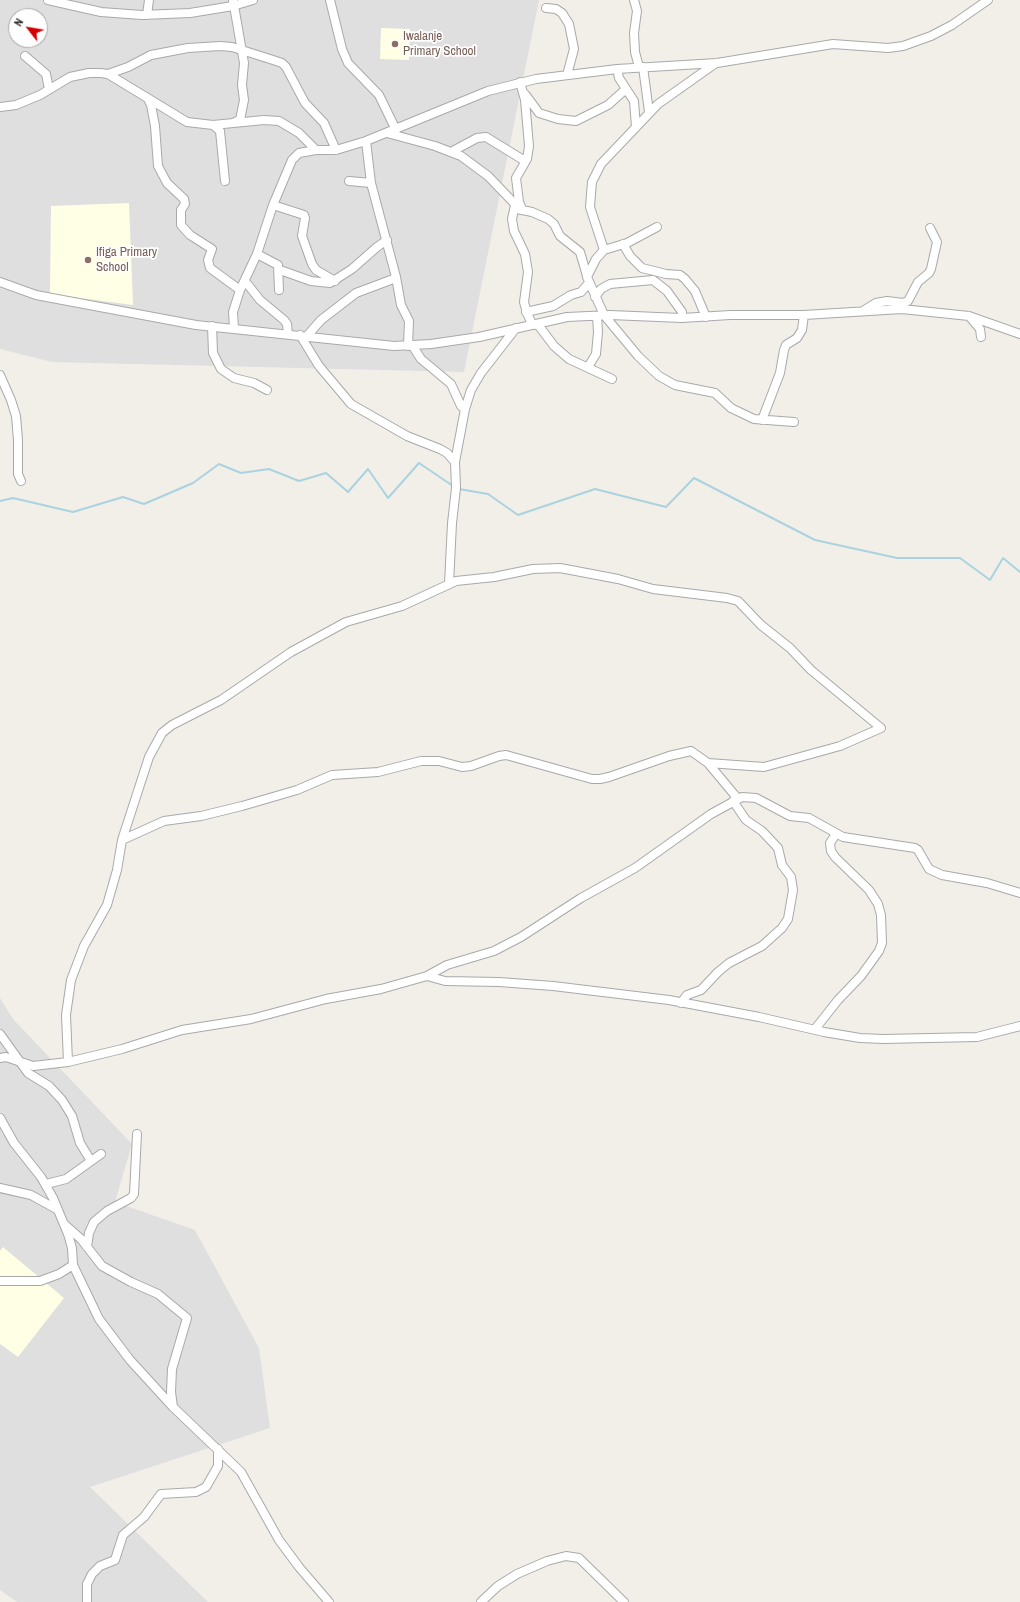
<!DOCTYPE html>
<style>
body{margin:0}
#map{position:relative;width:1020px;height:1602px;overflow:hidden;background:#f2efe9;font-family:"Archivo Narrow",sans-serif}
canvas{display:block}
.north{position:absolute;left:8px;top:8px;width:40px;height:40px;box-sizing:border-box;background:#fff;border:1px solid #a7a7a7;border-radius:50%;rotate:301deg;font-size:11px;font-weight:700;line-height:16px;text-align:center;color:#222}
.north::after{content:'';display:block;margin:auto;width:14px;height:18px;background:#d40000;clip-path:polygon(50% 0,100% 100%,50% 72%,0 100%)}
</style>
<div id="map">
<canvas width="1020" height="1602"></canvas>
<div class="north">N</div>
</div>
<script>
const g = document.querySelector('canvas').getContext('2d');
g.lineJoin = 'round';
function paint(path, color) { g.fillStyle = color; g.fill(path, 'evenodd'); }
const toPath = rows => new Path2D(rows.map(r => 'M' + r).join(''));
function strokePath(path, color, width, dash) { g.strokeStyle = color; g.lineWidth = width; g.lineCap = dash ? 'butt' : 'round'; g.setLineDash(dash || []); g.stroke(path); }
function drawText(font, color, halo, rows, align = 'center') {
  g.font = font + ' "Archivo Narrow",sans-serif'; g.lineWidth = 3.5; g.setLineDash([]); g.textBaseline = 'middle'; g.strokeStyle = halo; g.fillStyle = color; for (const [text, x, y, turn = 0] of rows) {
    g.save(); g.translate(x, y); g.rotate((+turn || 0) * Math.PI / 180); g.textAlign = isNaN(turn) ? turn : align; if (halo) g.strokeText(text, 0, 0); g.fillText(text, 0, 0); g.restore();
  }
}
paint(toPath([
 [0,0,539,0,464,372,52,362,0,349],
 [16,16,40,16,40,40,16,40],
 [0,998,13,1019,132,1144,115,1202,195,1230,259,1348,270,1428,90,1487,208,1602,17,1602,0,1590]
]), '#e0dfdf');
paint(toPath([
 [381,28,410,29,409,60,380,59],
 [129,203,133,305,50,294,51,206],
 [3,1247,64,1298,18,1357,0,1344,0,1251]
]), '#ffffe5');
strokePath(toPath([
 [459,489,488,494,518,515,595,489,666,507,694,478,815,540,897,558,960,558,990,580,1003,558,1020,572],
 [0,501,13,498,73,512,123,497,144,504,193,483,219,464,241,473,269,469,299,481,326,473,348,492,368,469,388,498,419,463,453,486]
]), '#aad3df', 2);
const minor = toPath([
 [48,0,101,12,142,15,190,13,233,6,253,0],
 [233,0,244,63,242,85,244,100,240,120,235,122],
 [330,0,342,49,348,63,379,95,396,130],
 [634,0,637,11,634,33,635,52,639,67],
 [546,8,556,9,562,13,569,24,574,49,567,75],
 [147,15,149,0],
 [25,56,46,74,49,89],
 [716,63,658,104,601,164,592,182,590,207,604,250,596,259,587,277,604,315,638,356,659,376,675,385,715,393,731,408,754,419,794,422],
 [643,67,649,112],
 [617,69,619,78,634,101,636,127],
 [108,74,128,67,151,55,188,48,220,46,232,47,270,59,282,63,286,67,305,103,324,123,336,150],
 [520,82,525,100,529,146,527,159,516,178,519,202,522,209],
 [525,94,539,113,558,119,576,121,608,105,626,89],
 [148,99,151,105,155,126,158,166,167,183,184,199,185,204,181,210,181,225,190,235,212,249,208,260,210,268,240,290],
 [0,107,16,105,40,95,70,77,89,73,100,73,108,74,187,122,213,125,264,120,279,121,299,133,316,150],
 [213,125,220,131,225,181],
 [387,133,435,146,461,156,488,176,513,202,515,205,512,219,514,231,525,254,528,272,524,302,527,313,532,324,539,326,554,346,569,359,612,379],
 [366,141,371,183,396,277,401,305,409,321,408,346],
 [451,152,477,138,486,137,525,161],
 [349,181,371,183],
 [273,205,304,215,305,218,302,236,312,264,316,270,335,281],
 [517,209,532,212,548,219,554,224,560,236,580,252,587,276],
 [623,244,630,256,642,268,666,274,680,275,685,279,695,291,706,317],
 [604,250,627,243,657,227],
 [257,254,278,265,279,290],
 [280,270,311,281,330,283,352,269,377,247,387,240],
 [245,281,260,300,284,320,287,324,288,334],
 [0,282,36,295,196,325,394,346,431,344,479,337,567,317,610,315,682,318,730,315,804,315,902,309,969,316,1020,334],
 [595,297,601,289,610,284,653,280,667,291,682,312,682,318],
 [863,311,876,303,887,301,903,303,908,301,918,282,929,273,931,269,937,242,930,228],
 [526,312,553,306,571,295,581,292,589,283],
 [969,316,980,329,981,337],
 [212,326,213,353,221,369,234,378,254,383,267,390],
 [234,328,233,312,240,290,257,254,273,205,292,160,299,153,316,150,336,150,366,141,488,91,536,79,617,69,717,63,833,44,888,48,903,46,931,36,952,25,988,0],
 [300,335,319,366,351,404,407,436,440,449,447,453,455,462,456,488,452,523,449,584],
 [307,336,321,320,356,293,396,278],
 [412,345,421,359,451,384,461,406,465,409],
 [588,367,596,354,598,332,597,316],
 [0,375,11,400,16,416,18,440,18,474,21,481],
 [762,420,780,373,784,350,786,345,797,338,802,330,804,315],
 [455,462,465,409,471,390,481,373,516,328],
 [708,763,738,799],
 [427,976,447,965,494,951,521,937,581,898,635,868,711,814,742,797,756,798,790,816,809,818,843,837,915,848,918,850,929,869,942,875,987,883,1020,893],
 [681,1003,687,995,701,990,718,972,729,963,762,946,782,928,788,919,793,890,791,877,782,865,778,848,762,831,746,820,733,801],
 [815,1029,838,1000,861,976,879,951,882,943,881,915,878,904,869,890,835,857,831,851,830,843,836,834],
 [0,1034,28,1073,49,1086,62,1100,72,1116,80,1143,91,1161],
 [0,1058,6,1057,33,1066,68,1062,122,1049,182,1030,251,1019,326,999,381,989,427,976,445,981,499,982,553,986,669,1000,759,1017,824,1032,860,1038,883,1039,977,1037,1020,1026],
 [68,1062,66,1015,71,980,84,946,107,905,117,870,122,840,164,821,201,816,242,806,297,790,332,775,378,772,421,761,439,761,462,767,471,766,499,756,506,755,592,779,600,779,609,777,669,756,691,751,708,763,764,767,840,746,881,728,811,670,790,648,761,625,738,601,727,598,653,589,618,579,560,568,533,569,494,577,456,581,402,606,346,622,291,652,221,700,172,725,162,733,149,757,122,840],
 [0,1118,14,1143,41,1177,53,1198,68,1234,72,1248,73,1265,99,1319,130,1360,173,1407,241,1472,279,1540,299,1567,329,1602],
 [46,1184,66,1179,101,1154],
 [0,1188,31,1195,58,1210],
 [64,1224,81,1239,102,1266,131,1282,158,1294,187,1318,172,1369,171,1392,173,1407],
 [87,1247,89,1233,94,1222,107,1211,131,1198,134,1194,137,1134],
 [0,1281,40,1281,59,1274,73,1265],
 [87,1602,87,1584,92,1574,100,1566,115,1560,123,1535,144,1517,161,1494,196,1492,206,1487,218,1466,218,1449],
 [481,1602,498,1586,517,1574,547,1561,566,1556,579,1558,624,1602]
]);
strokePath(minor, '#a9a9a9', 10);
strokePath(minor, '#fff', 8);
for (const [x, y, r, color] of [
 [395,44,4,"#8d6e63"],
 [88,260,4,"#8d6e63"]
]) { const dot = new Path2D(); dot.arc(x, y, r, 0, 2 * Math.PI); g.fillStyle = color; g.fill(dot); strokePath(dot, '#fff', 1.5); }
drawText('13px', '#785e54', '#fff', [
 ["Iwalanje",403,37],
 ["Primary School",403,52],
 ["Ifiga Primary",96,253],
 ["School",96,268]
], 'left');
</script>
